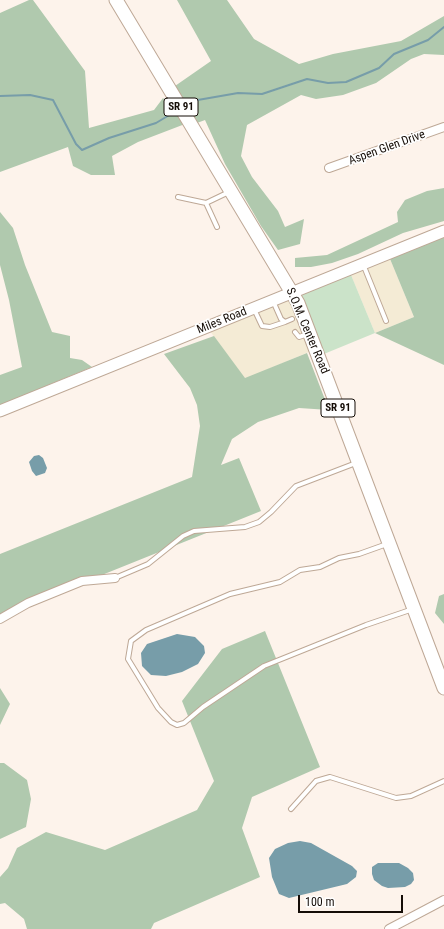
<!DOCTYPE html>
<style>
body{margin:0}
#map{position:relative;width:444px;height:929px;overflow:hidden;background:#fdf3eb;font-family:"Roboto Condensed",sans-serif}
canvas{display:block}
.scale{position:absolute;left:298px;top:895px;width:105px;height:18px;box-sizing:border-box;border:2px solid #150d07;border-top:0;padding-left:5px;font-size:12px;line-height:14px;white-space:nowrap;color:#150d07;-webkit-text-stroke:3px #fff;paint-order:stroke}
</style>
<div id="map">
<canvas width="444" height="929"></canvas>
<div class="scale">100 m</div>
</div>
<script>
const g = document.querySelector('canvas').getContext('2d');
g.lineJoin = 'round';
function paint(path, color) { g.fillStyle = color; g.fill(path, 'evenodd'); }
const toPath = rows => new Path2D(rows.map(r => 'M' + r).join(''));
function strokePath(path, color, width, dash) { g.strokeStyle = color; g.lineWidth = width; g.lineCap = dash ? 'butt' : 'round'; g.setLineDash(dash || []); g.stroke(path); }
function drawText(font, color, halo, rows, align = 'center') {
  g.font = font + ' "Roboto Condensed",sans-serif'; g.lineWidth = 3.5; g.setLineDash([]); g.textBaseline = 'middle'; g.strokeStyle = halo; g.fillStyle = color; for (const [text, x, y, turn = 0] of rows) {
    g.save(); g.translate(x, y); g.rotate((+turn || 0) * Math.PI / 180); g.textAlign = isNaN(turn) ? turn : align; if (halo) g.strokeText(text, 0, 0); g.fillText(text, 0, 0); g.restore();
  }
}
paint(toPath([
 [388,254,414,317,375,333,349,270],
 [293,293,316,349,245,379,207,327]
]), '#f4ebd5');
paint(toPath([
 [349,270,375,333,319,356,293,293]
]), '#cbe3c9');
paint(toPath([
 [29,0,33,0,85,71,89,128,154,110,163,98,185,124,138,142,112,156,115,175,91,175,73,166,68,147,0,172,0,13],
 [177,0,227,0,254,39,299,64,333,54,401,41,444,16,444,55,424,54,411,59,376,83,343,95,316,99,301,95,247,125,241,156,252,177,278,211,285,227,304,219,300,244,278,250,261,226,225,164,205,120,197,123,175,86,211,61],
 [444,188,444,221,403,233,358,254,332,263,311,267,295,267,295,258,327,255,398,222,397,212,405,200,427,191],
 [0,212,13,228,25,265,52,332,70,336,70,358,82,360,92,367,0,405,0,375,22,367,9,300,0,265],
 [444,231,444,365,375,333,414,317,388,254],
 [214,336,245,378,307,353,329,410,299,408,258,422,232,439,221,465,239,458,261,511,0,616,0,554,192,477,200,426,197,405,190,388,164,354],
 [444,594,444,624,435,613,439,596],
 [265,631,320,767,252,797,242,828,260,877,154,923,151,929,27,929,24,919,5,903,0,904,0,877,8,868,17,848,46,832,105,850,197,810,214,781,182,701,222,649],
 [0,688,10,704,0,725],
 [0,763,4,763,27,780,31,799,26,827,0,839]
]), '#b0c9ae');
paint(toPath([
 [39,455,43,458,47,468,45,473,36,476,32,471,29,462,34,456],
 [177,634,195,637,204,646,205,653,198,664,182,672,166,676,151,675,142,666,141,653,147,644],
 [300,841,311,843,352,866,357,871,356,877,347,884,289,898,279,894,272,877,269,858,275,849,288,843],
 [378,863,399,863,408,868,413,873,414,880,411,884,405,887,388,888,382,886,374,880,372,874,372,867]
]), '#779da9');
strokePath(toPath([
 [0,96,30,95,53,100,76,144,82,150,109,138,156,123,171,114],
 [192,101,238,93,262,94,307,79,328,83,346,82,379,68,394,54,428,40,444,27]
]), '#779da9', 2);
const lane = toPath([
 [178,197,206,203,229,192],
 [206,203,217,227],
 [363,264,386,321],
 [273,301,281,319,285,322,292,319],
 [254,309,262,326,270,327,285,322],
 [295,332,299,337,308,334],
 [387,544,359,554,339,558,320,567,300,570,280,582,230,594,146,630,131,641,128,659,158,708,171,722,177,725,184,723,203,707,264,666,366,625,413,609],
 [115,578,148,564,183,536,194,531,245,527,259,522,271,512,296,486,356,463],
 [291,809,316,781,330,777,396,798,411,796,444,781]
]);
const street = toPath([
 [329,168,444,127],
 [0,619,28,603,82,581,115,578],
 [389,929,444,900]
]);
const secondary = toPath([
 [0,411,444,231]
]);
const primary = toPath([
 [116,0,298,303,444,688]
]);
strokePath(lane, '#bea896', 6);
strokePath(street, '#bea896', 10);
strokePath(secondary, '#bea896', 13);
strokePath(primary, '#bea896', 15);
strokePath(lane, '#fff', 4);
strokePath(street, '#fff', 8);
strokePath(secondary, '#fff', 11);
strokePath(primary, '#fff', 13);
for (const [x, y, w] of [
 [181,107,34],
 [338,408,34]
]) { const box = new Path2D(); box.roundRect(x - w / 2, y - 9, w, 18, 3); g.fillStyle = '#fff'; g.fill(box); strokePath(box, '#150d07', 1); }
drawText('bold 11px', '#150d07', null, [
 ["SR 91",181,107],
 ["SR 91",338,408]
]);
drawText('12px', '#150d07', '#fff', [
 ["Aspen Glen Drive",387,148,-20],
 ["Miles Road",222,321,-22],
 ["S.O.M. Center Road",307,331,67]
]);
</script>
